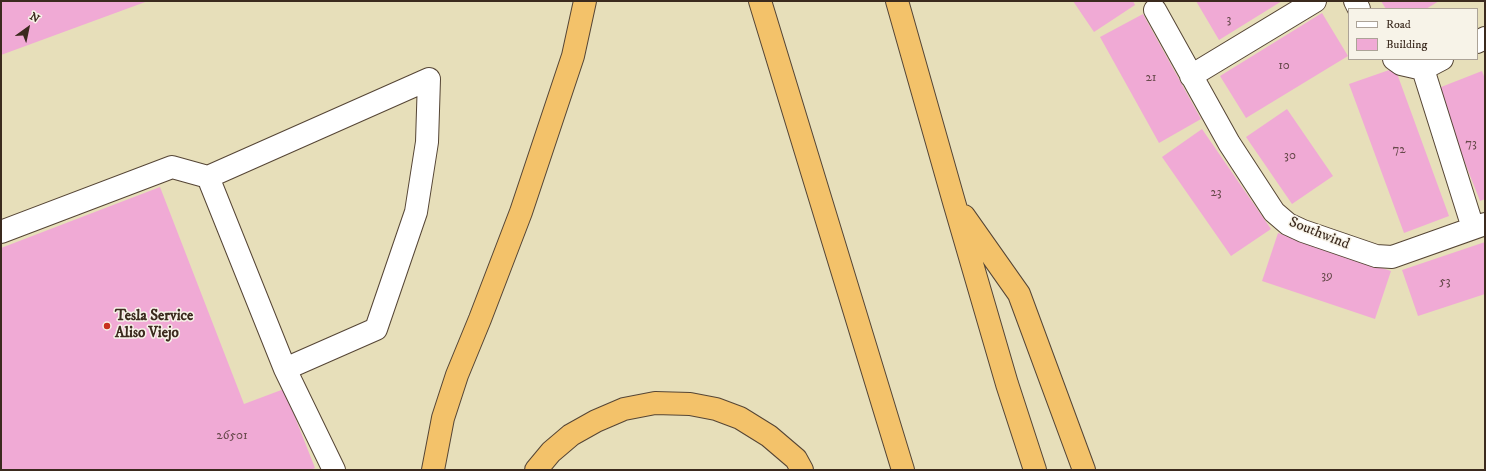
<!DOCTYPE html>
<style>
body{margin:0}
#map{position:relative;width:1486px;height:471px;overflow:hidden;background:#e7dfba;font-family:"IM FELL DW Pica",serif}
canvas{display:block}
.frame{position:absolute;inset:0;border:2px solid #3b2a1e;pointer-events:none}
.legend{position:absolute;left:1348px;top:8px;width:130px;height:52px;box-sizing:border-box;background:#f7f3e8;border:1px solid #aca397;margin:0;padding:5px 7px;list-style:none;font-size:12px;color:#3b2a1e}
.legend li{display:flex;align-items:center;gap:8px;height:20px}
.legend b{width:20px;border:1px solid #aca397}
.north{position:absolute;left:8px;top:8px;width:40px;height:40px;-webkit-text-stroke:3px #f7f3e8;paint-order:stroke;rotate:33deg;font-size:11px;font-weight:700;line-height:16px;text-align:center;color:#3b2a1e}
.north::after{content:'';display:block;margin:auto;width:14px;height:18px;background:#3b2a1e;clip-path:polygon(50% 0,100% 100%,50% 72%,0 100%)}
</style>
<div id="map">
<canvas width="1486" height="471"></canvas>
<div class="frame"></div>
<ul class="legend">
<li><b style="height:5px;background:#fff"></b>Road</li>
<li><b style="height:11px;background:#f0aad5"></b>Building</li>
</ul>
<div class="north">N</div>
</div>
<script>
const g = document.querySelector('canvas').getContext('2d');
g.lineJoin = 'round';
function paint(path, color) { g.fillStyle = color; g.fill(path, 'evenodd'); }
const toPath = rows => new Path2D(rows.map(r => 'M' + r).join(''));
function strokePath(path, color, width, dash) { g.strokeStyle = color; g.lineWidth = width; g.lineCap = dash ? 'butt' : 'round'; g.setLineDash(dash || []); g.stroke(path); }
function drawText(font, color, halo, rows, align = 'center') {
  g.font = font + ' "IM FELL DW Pica",serif'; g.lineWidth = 3; g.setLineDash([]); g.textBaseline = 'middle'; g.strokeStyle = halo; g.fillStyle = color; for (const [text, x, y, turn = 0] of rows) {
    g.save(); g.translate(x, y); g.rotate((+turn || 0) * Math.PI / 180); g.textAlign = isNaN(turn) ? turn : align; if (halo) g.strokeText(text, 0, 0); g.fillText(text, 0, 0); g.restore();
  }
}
paint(toPath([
 [1,1,148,1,1,55],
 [1073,1,1133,1,1135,5,1094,32],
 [1196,1,1282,1,1219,40],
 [1381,1,1439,1,1426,9,1386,9],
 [1322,13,1348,56,1246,118,1220,76],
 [1143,14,1201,119,1159,143,1100,37],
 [1395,68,1449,216,1404,233,1349,84],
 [1482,71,1485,79,1485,199,1480,201,1436,89],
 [1287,109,1333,176,1292,204,1246,137],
 [1202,129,1271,229,1231,256,1162,157],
 [160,187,244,404,284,389,315,468,310,470,1,470,1,248],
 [1278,233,1391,271,1375,319,1262,281],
 [1485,242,1485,294,1418,316,1402,270]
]), '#f0aad5');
const minor = toPath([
 [1355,1,1359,9],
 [1155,10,1229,143,1274,212,1288,224,1303,231,1376,256,1392,257,1485,224],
 [1477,42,1485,38],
 [1394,59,1401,64,1423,69,1442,59],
 [1423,69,1473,228],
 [1191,76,1315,1],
 [208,177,429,79,427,142,416,212,376,329,285,369],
 [1,232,172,167,208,177,285,369,334,470]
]);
const highway = toPath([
 [760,1,903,470],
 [897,1,954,202,1007,384,1035,470],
 [964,216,1019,294,1084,470],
 [433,470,443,418,457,375,480,319,521,212,573,56,585,1],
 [536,470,551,452,571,435,596,421,624,409,655,403,690,404,716,409,740,418,769,436,796,459,802,470]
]);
strokePath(minor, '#554535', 24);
strokePath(highway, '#554535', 24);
strokePath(minor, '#fff', 22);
strokePath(highway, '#f3c26a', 22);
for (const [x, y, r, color] of [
 [107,326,4,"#c8321e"]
]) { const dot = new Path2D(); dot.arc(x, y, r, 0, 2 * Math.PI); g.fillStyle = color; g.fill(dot); strokePath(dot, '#f7f3e8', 1.5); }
drawText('13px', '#684a4c', null, [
 ["3",1229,20],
 ["10",1284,66],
 ["21",1151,78],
 ["73",1471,144],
 ["72",1399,150],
 ["30",1290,156],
 ["23",1216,193],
 ["39",1327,276],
 ["53",1445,282],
 ["26501",232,436]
]);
drawText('15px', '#3b2a1e', '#f7f3e8', [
 ["Southwind",1319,234,22]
]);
drawText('bold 15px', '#3b2a1e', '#f7f3e8', [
 ["Tesla Service",115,317],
 ["Aliso Viejo",115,334]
], 'left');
</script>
